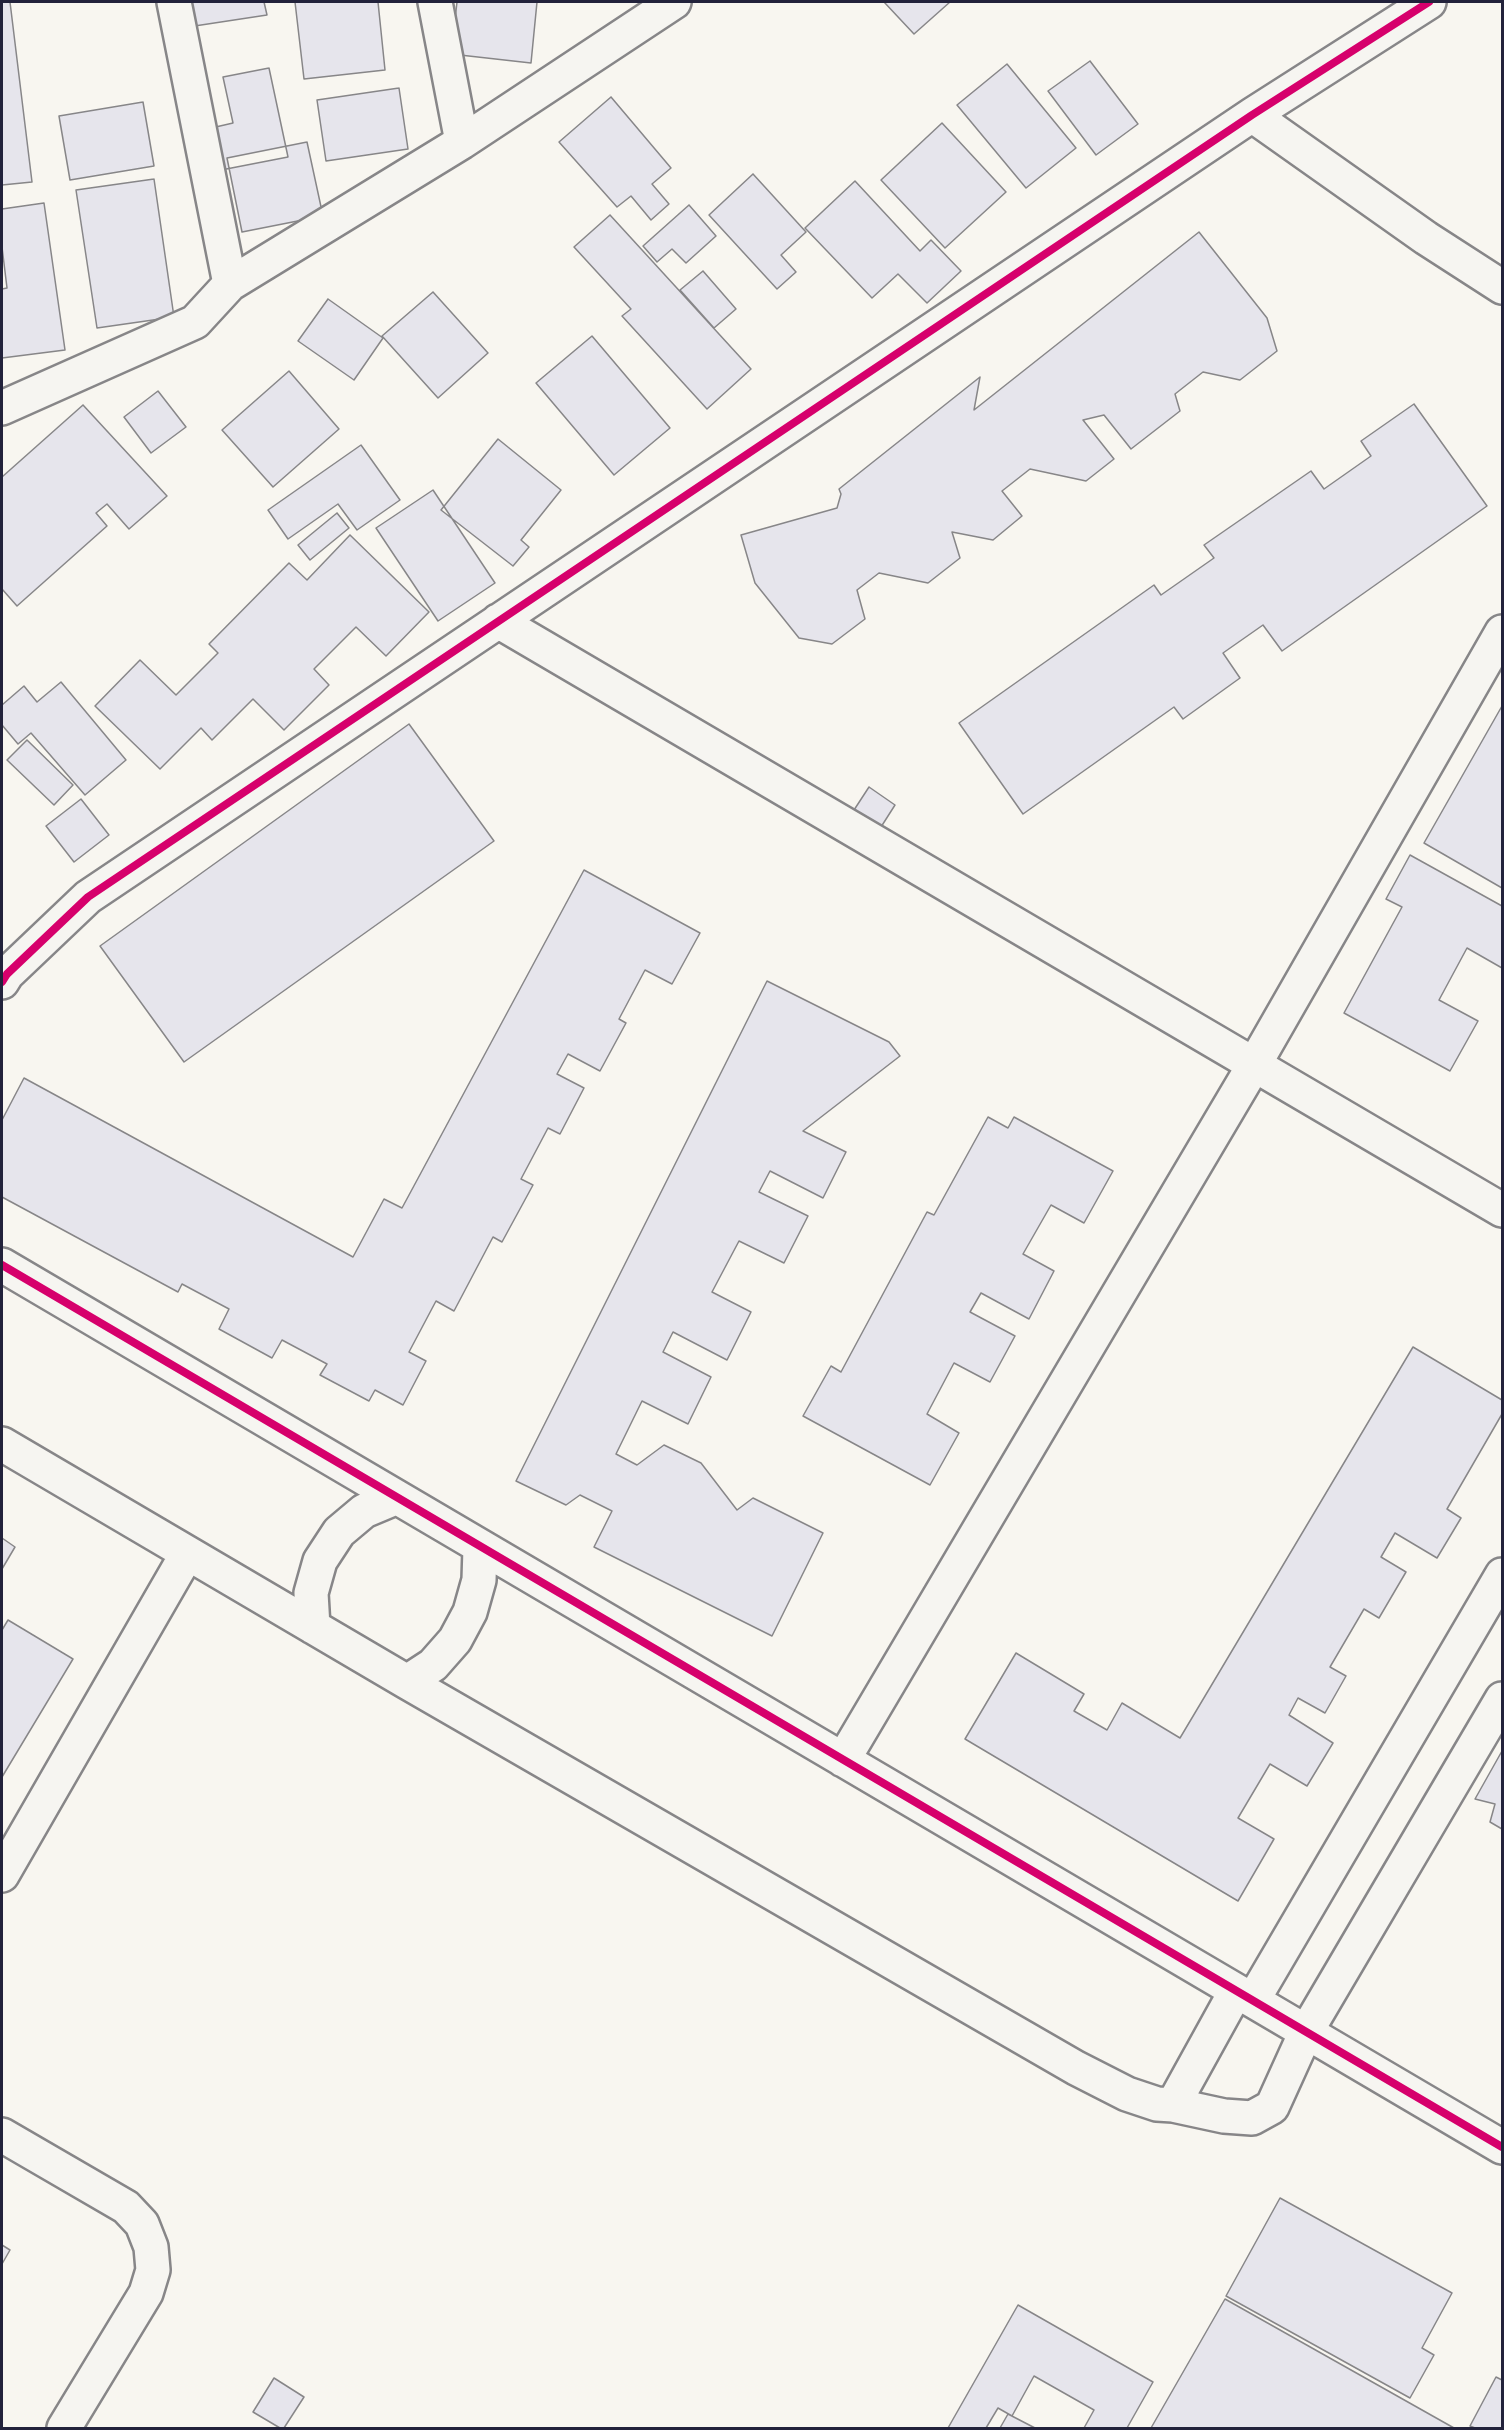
<!DOCTYPE html>
<style>
body{margin:0}
#map{position:relative;width:1504px;height:2430px;overflow:hidden;background:#f8f6f0;font-family:"Balsamiq Sans",sans-serif}
canvas{display:block}
.frame{position:absolute;inset:0;border:3px solid #22223b;pointer-events:none}
</style>
<div id="map">
<canvas width="1504" height="2430"></canvas>
<div class="frame"></div>
</div>
<script>
const g = document.querySelector('canvas').getContext('2d');
g.lineJoin = 'round';
function paint(path, color) { g.fillStyle = color; g.fill(path, 'evenodd'); }
const toPath = rows => new Path2D(rows.map(r => 'M' + r).join(''));
function strokePath(path, color, width, dash) { g.strokeStyle = color; g.lineWidth = width; g.lineCap = dash ? 'butt' : 'round'; g.setLineDash(dash || []); g.stroke(path); }
const building = toPath([
 [2,2,10,2,32,182,2,185,2,2],
 [183,2,264,2,267,15,188,27,183,2],
 [295,2,378,2,385,70,304,79,295,2],
 [457,2,537,2,531,63,451,54,457,2],
 [884,2,950,2,914,34,884,2],
 [1090,61,1138,124,1096,155,1048,91,1090,61],
 [1007,64,1076,148,1026,188,957,105,1007,64],
 [269,68,288,157,216,171,207,129,233,123,223,77,269,68],
 [399,88,408,149,326,161,317,100,399,88],
 [611,97,671,168,652,184,669,204,651,220,631,196,617,207,559,142,611,97],
 [143,102,154,166,70,180,59,116,143,102],
 [942,123,1006,192,945,248,881,180,942,123],
 [307,142,323,216,242,232,227,158,307,142],
 [753,174,806,232,781,255,796,272,777,289,709,215,753,174],
 [154,179,174,317,97,328,76,190,154,179],
 [855,181,920,251,931,240,961,271,927,303,898,274,872,298,805,228,855,181],
 [44,203,65,350,2,358,2,289,7,288,2,247,2,209,44,203],
 [689,205,716,236,686,263,672,249,657,262,643,246,689,205],
 [610,215,751,369,707,409,622,316,631,309,574,247,610,215],
 [1199,232,1267,318,1277,351,1240,380,1203,372,1175,394,1180,411,1131,449,1104,415,1083,420,1114,459,1086,481,1030,469,1002,491,1022,516,993,540,952,532,960,558,928,583,879,573,857,590,865,619,832,644,799,638,755,583,741,535,837,508,841,494,839,489,980,377,974,410,1199,232],
 [703,271,736,309,714,328,680,290,703,271],
 [433,292,488,353,438,398,382,336,433,292],
 [328,299,383,338,354,380,298,341,328,299],
 [592,336,670,428,614,475,536,383,592,336],
 [289,371,339,429,273,487,222,430,289,371],
 [158,391,186,427,151,453,124,417,158,391],
 [1414,404,1487,506,1282,651,1263,625,1223,653,1240,678,1183,719,1174,707,1023,814,959,723,1154,585,1161,595,1214,558,1204,545,1311,471,1324,489,1371,456,1361,441,1414,404],
 [83,405,167,496,129,529,107,504,96,513,107,526,17,606,2,589,2,477,83,405],
 [498,439,561,490,521,540,529,547,513,566,441,510,498,439],
 [361,445,400,500,357,530,338,504,288,539,268,510,361,445],
 [433,490,495,583,438,621,376,528,433,490],
 [337,513,349,528,310,560,298,545,337,513],
 [350,535,429,612,386,656,356,627,314,669,329,685,284,730,253,699,212,740,201,728,160,769,95,706,140,660,176,695,218,653,209,644,289,563,307,580,350,535],
 [61,682,126,760,85,795,31,733,18,744,2,725,2,705,24,686,37,702,61,682],
 [1502,706,1502,888,1424,843,1502,706],
 [409,724,494,841,184,1062,100,946,409,724],
 [27,740,73,785,54,805,7,760,27,740],
 [869,787,895,805,881,827,854,810,869,787],
 [81,799,109,835,74,862,46,826,81,799],
 [1410,855,1502,906,1502,968,1467,948,1439,1000,1478,1021,1450,1071,1344,1013,1402,907,1386,899,1410,855],
 [584,870,700,933,672,984,645,970,619,1019,626,1023,600,1071,568,1054,557,1074,584,1088,560,1134,548,1128,521,1179,533,1185,502,1242,493,1237,454,1311,436,1301,409,1352,426,1361,403,1405,375,1390,369,1401,320,1375,327,1364,282,1340,272,1358,219,1329,229,1309,182,1284,178,1292,2,1197,2,1120,24,1078,353,1257,384,1199,402,1208,584,870],
 [767,981,889,1042,900,1056,803,1131,846,1152,823,1198,770,1171,759,1192,808,1216,784,1263,739,1241,712,1292,751,1312,727,1360,673,1332,663,1352,711,1377,688,1424,642,1401,616,1454,637,1465,664,1445,701,1463,737,1510,753,1498,823,1533,772,1636,594,1547,612,1511,580,1495,566,1505,516,1481,767,981],
 [988,1117,1008,1128,1014,1117,1113,1171,1084,1223,1051,1205,1023,1254,1054,1271,1029,1319,981,1293,970,1312,1015,1336,990,1382,954,1363,927,1414,959,1433,930,1485,803,1416,831,1366,841,1372,927,1212,934,1215,988,1117],
 [1413,1347,1502,1400,1502,1414,1447,1509,1461,1518,1437,1558,1395,1533,1381,1557,1406,1572,1379,1618,1364,1609,1330,1667,1346,1676,1325,1713,1298,1698,1289,1715,1333,1743,1307,1786,1270,1764,1238,1818,1274,1839,1238,1901,965,1739,1016,1653,1084,1694,1074,1711,1107,1730,1122,1703,1180,1738,1413,1347],
 [2,1538,15,1547,2,1569,2,1538],
 [8,1620,73,1659,2,1777,2,1630,8,1620],
 [1502,1751,1502,1829,1490,1822,1495,1804,1475,1799,1502,1751],
 [1280,2198,1452,2293,1422,2348,1434,2355,1410,2398,1226,2296,1280,2198],
 [2,2245,10,2250,2,2264,2,2245],
 [1225,2299,1454,2428,1151,2428,1225,2299],
 [1018,2305,1153,2382,1127,2428,1084,2428,1094,2410,1034,2376,1012,2416,998,2408,986,2428,948,2428,1018,2305],
 [1496,2377,1502,2380,1502,2428,1475,2428,1470,2426,1496,2377],
 [274,2378,304,2397,284,2428,280,2428,253,2412,274,2378],
 [1008,2414,1035,2428,1000,2428,1008,2414]
]);
paint(building, '#e6e5ec');
strokePath(building, '#878688', 1.5);
const minor = toPath([
 [174,2,230,284],
 [435,2,462,142],
 [1252,115,1426,238,1502,287],
 [2,408,195,322,230,284,462,142,674,2],
 [498,621,1502,1210],
 [2,982,7,974,88,897,1252,115,1429,2],
 [2,1265,1502,2147],
 [2,1444,407,1682,1076,2068,1127,2094,1157,2104,1173,2105,1236,1991],
 [313,1627,311,1593,320,1561,339,1532,364,1511,395,1498],
 [407,1682,433,1665,455,1640,470,1612,479,1580,480,1548],
 [843,1760,1254,1065,1502,632],
 [2,1875,187,1554],
 [1253,2000,1502,1575],
 [1173,2105,1224,2116,1252,2118,1272,2107,1306,2032,1502,1699],
 [2,2135,126,2207,142,2224,151,2247,153,2270,146,2293,64,2428]
]);
strokePath(minor, '#878688', 38);
strokePath(minor, '#f6f5f1', 33);
strokePath(toPath([
 [2,982,7,974,88,897,1252,115,1429,2],
 [2,1265,1502,2147]
]), '#d6006c', 8);
</script>
